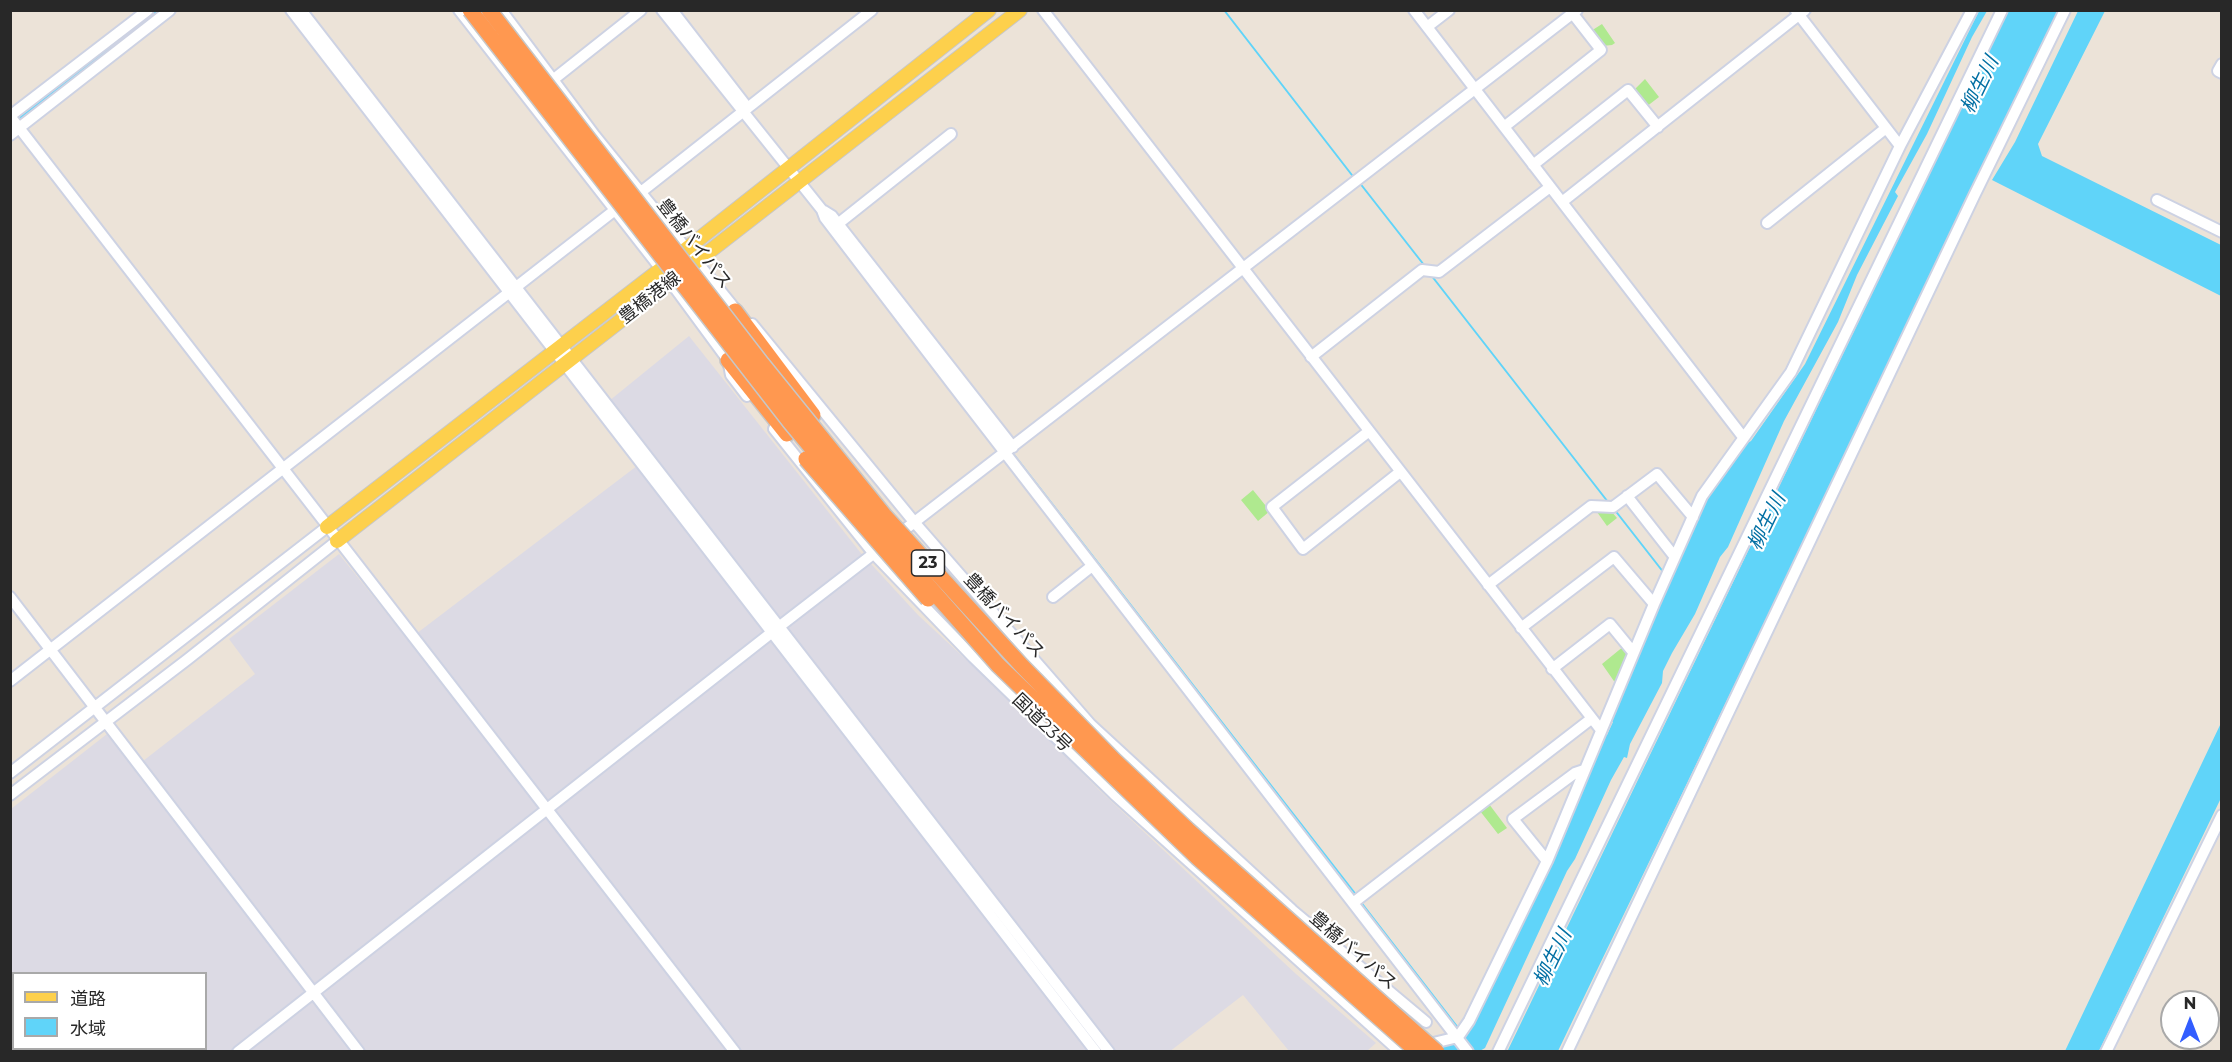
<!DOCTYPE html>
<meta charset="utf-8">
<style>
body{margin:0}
#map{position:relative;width:2232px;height:1062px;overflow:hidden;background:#ece3d8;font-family:Montserrat,"Noto Sans JP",sans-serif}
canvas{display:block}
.frame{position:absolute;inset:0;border:12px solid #282828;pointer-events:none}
.legend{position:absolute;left:12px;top:972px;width:195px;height:78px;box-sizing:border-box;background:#fff;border:2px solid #a9a9a9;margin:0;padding:8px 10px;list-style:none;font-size:18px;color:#282828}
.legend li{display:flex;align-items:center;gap:12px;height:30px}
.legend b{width:30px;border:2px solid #a9a9a9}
.north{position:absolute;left:2160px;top:990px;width:60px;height:60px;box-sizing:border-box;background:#fff;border:2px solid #a9a9a9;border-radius:50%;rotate:0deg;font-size:16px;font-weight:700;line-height:24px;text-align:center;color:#282828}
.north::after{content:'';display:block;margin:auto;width:21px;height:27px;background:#325dff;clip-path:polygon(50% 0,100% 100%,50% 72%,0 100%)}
</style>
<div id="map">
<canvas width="2232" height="1062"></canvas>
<div class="frame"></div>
<ul class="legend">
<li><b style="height:8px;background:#fdd04c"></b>道路</li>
<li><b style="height:16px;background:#60d4f9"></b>水域</li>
</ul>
<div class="north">N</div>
</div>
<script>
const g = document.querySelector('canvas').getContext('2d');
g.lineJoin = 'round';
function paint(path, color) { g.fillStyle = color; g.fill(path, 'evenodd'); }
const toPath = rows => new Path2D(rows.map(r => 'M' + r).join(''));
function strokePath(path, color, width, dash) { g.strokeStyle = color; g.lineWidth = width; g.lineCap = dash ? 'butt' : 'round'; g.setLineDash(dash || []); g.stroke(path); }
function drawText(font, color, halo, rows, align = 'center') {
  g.font = font + ' Montserrat,"Noto Sans JP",sans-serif'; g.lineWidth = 4.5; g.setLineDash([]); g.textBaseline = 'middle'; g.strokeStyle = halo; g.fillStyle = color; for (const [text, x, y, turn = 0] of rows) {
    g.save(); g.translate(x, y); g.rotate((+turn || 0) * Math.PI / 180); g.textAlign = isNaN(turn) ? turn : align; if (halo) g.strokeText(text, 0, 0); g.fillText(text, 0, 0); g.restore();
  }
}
paint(toPath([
 [689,336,860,552,918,615,1028,717,1099,790,1296,974,1376,1043,1367,1051,1289,1051,1243,995,1169,1052,27,1052,14,1048,206,1048,206,974,14,974,14,1048,11,1048,11,809,107,734,134,768,255,674,229,639,339,554,408,640,650,456,609,401]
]), '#dcdae4');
paint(toPath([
 [1602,24,1615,43,1612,45,1602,46,1591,31],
 [1645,79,1659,97,1646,107,1634,90],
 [1253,490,1270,511,1258,521,1241,500],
 [1600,510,1611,511,1617,518,1607,526,1597,512],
 [1624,646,1628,652,1616,684,1602,664],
 [1489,804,1507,828,1498,834,1480,811]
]), '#afe98f');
paint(toPath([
 [1979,11,1987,11,1972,37,1927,134,1895,192,1898,196,1857,275,1838,322,1784,421,1728,547,1720,557,1695,614,1672,653,1663,671,1662,683,1630,744,1627,758,1624,757,1611,780,1575,859,1567,871,1485,1048,1478,1052,1415,1052,1451,1045,1468,1034,1552,863,1606,732,1607,735,1613,722,1611,721,1658,607,1705,503,1744,445,1751,441,1805,364],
 [2008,11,2059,11,1558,1051,1507,1052],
 [2078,11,2105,11,2038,144,2042,156,2221,245,2221,296,1992,180,2015,142],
 [2221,723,2221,798,2099,1051,2065,1051]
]), '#60d4f9');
strokePath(toPath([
 [1224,10,1355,179],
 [1359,182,1424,265],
 [1431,275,1608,502],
 [1011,451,1357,896],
 [1614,509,1664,573],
 [1360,901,1459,1029]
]), '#60d4f9', 2);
strokePath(toPath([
 [10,125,157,10]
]), '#60d4f9', 15);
const minor = toPath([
 [291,10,1096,1052],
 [301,10,1109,1052],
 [459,10,661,269,728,360,731,375,747,396],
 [501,10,595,136,739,314],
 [662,10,822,210,825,218,955,388,1468,1052],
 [672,10,744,103,744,110],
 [1043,10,1601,730],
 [1414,10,1743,437],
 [1796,11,1900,146],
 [1427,27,1449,10],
 [2222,64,2218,71,2222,73],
 [554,79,641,10],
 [10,116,735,1052],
 [10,116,148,10],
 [1504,127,1601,50,1573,14],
 [10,135,170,10],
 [1533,165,1628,90,1658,127],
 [641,192,872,10],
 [2157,200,2222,232],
 [1562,202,1805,10],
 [824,211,832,216,1013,447],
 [1767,223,1886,128],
 [834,227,951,134],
 [752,324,915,523,1091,725,1292,910,1426,1022],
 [1311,357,1422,270,1439,272,1550,187],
 [774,429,874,554,973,657,1114,794,1398,1050],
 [1368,432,1272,507,1303,549,1400,472],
 [1627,496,1674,556],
 [1488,585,1591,506,1613,507,1657,474,1693,517],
 [10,597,359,1052],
 [1053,597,1092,566],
 [1521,628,1614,557,1654,604],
 [1552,669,1610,624,1633,652],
 [10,681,615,210],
 [10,773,327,527],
 [10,795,188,659,337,541],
 [1547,861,1513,819,1575,773,1584,770],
 [1353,903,1591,719],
 [1425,1045,1458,1037,1469,1021,1547,861,1654,604,1702,496,1791,372,1900,146,1972,10],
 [10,1049,23,1052],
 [238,1052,780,626,1577,10],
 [1498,1052,2002,10],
 [1567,1052,1974,196,2065,10],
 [2106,1052,2222,815]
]);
const major = toPath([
 [327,527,661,269,989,10],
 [337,541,1020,10]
]);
const highway = toPath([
 [735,311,813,415],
 [728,360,787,434]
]);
strokePath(minor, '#cdd2e3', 14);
strokePath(major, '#c7c7c7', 16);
strokePath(highway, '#c7c7c7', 18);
strokePath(minor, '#fff', 10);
strokePath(major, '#fdd04c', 14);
strokePath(highway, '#ff9850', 15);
const highwayBridge = toPath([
 [470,10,790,422,894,547,998,665,1198,858,1418,1052],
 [489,10,762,364,884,515,1022,666,1114,760,1188,830,1437,1052],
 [806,459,928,599]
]);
strokePath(highwayBridge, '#c7c7c7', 18, []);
strokePath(highwayBridge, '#ff9850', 15);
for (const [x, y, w] of [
 [928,563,33]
]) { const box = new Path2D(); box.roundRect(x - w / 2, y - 13, w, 26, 4.5); g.fillStyle = '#fff'; g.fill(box); strokePath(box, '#282828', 1.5); }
drawText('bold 16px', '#282828', null, [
 ["23",928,563]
]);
drawText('18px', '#282828', '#fff', [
 ["豊橋バイパス",694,244,52],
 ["豊橋港線",650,298,-38],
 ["豊橋バイパス",1004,616,47],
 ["国道23号",1042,723,44],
 ["豊橋バイパス",1353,951,41]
]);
drawText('italic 20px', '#016fa3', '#fff', [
 ["柳生川",1980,85,-64],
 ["柳生川",1767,522,-64],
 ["柳生川",1553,958,-64]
]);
</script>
